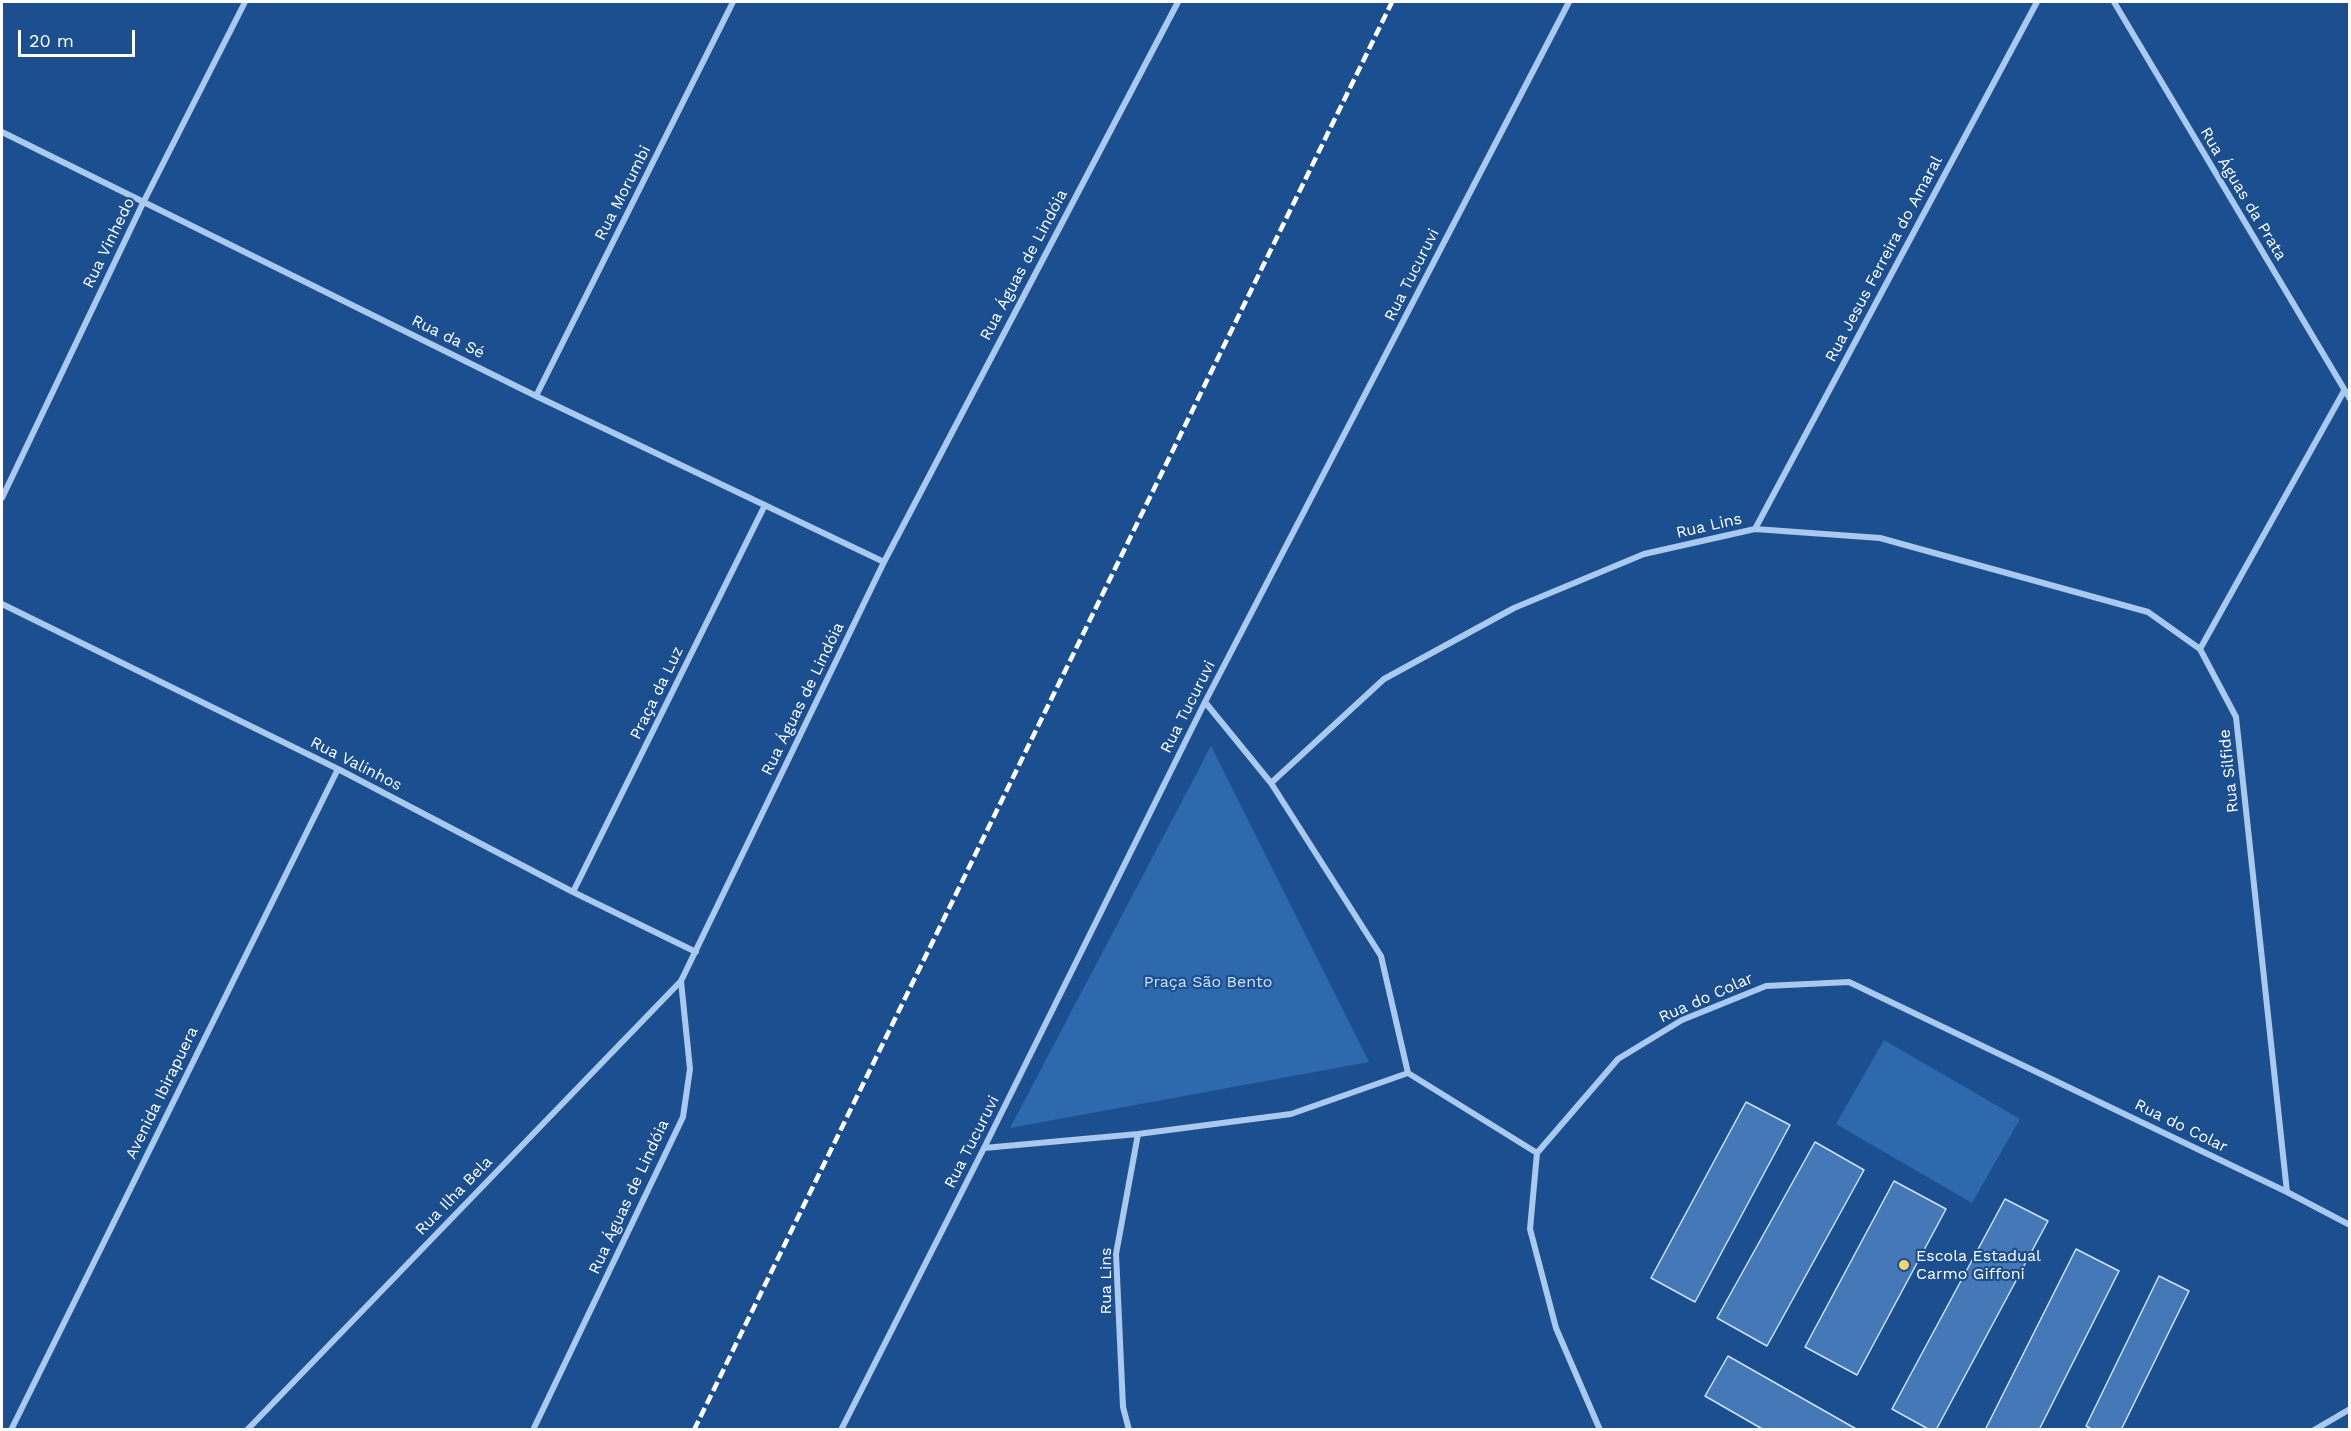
<!DOCTYPE html>
<meta charset="utf-8">
<style>
body{margin:0}
#map{position:relative;width:2351px;height:1431px;overflow:hidden;background:#1b4f8f;font-family:"Work Sans",sans-serif}
canvas{display:block}
.frame{position:absolute;inset:0;border:3px solid #fff;pointer-events:none}
.scale{position:absolute;left:18px;top:30px;width:117px;height:27px;box-sizing:border-box;border:3px solid #fff;border-top:0;padding-left:8px;font-size:18px;line-height:21px;white-space:nowrap;color:#fff;-webkit-text-stroke:4px #1b4f8f;paint-order:stroke}
</style>
<div id="map">
<canvas width="2351" height="1431"></canvas>
<div class="frame"></div>
<div class="scale">20 m</div>
</div>
<script>
const g = document.querySelector('canvas').getContext('2d');
g.lineJoin = 'round';
function paint(path, color) { g.fillStyle = color; g.fill(path, 'evenodd'); }
const toPath = rows => new Path2D(rows.map(r => 'M' + r).join(''));
function strokePath(path, color, width, dash) { g.strokeStyle = color; g.lineWidth = width; g.lineCap = dash ? 'butt' : 'round'; g.setLineDash(dash || []); g.stroke(path); }
function drawText(font, color, halo, rows, align = 'center') {
  g.font = font + ' "Work Sans",sans-serif'; g.lineWidth = 4.5; g.setLineDash([]); g.textBaseline = 'middle'; g.strokeStyle = halo; g.fillStyle = color; for (const [text, x, y, turn = 0] of rows) {
    g.save(); g.translate(x, y); g.rotate((+turn || 0) * Math.PI / 180); g.textAlign = isNaN(turn) ? turn : align; if (halo) g.strokeText(text, 0, 0); g.fillText(text, 0, 0); g.restore();
  }
}
paint(toPath([
 [1211,746,1369,1062,1010,1128],
 [1884,1040,2020,1119,1972,1203,1836,1124]
]), '#2e69ad');
const building = toPath([
 [1746,1102,1790,1125,1695,1302,1651,1278,1746,1102],
 [1815,1142,1864,1170,1767,1346,1717,1318,1815,1142],
 [1894,1181,1946,1209,1857,1375,1805,1347,1894,1181],
 [2005,1199,2048,1221,1936,1430,1930,1430,1892,1409,2005,1199],
 [2076,1249,2119,1271,2039,1430,1985,1430,2076,1249],
 [2159,1276,2189,1291,2121,1430,2093,1430,2086,1426,2159,1276],
 [1728,1356,1858,1430,1764,1430,1705,1396,1728,1356]
]);
paint(building, '#4478b7');
strokePath(building, '#cfe3fa', 1.5);
strokePath(toPath([
 [2114,2,2350,399],
 [2,132,536,396,884,562],
 [536,396,733,2],
 [2,498,143,203,245,2],
 [1755,529,2037,2],
 [2,604,338,769,573,892,696,952],
 [1205,702,1271,783,1381,956,1408,1073,1537,1153],
 [1271,783,1384,679,1514,608,1644,554,1755,529,1880,538,2148,612,2200,649],
 [573,892,765,505],
 [984,1148,1138,1134,1291,1114,1408,1073],
 [2287,1192,2236,717,2200,649,2344,391],
 [11,1430,338,769],
 [247,1430,681,981],
 [533,1430,683,1117,690,1069,681,981,884,562,1178,2],
 [841,1430,984,1148,1205,702,1569,2],
 [1129,1430,1123,1407,1116,1254,1138,1134],
 [1600,1430,1556,1328,1530,1229,1537,1153,1618,1059,1682,1020,1766,986,1849,982,2287,1192,2350,1225],
 [2314,1430,2350,1409]
]), '#a9c9ee', 6);
strokePath(toPath([
 [694,1430,1392,2]
]), '#fff', 4.5, [10, 4.5]);
for (const [x, y, r, color] of [
 [1904,1265,6,"#ffd166"]
]) { const dot = new Path2D(); dot.arc(x, y, r, 0, 2 * Math.PI); g.fillStyle = color; g.fill(dot); strokePath(dot, '#1b4f8f', 2); }
drawText('16px', '#fff', '#1b4f8f', [
 ["Rua Morumbi",623,193,-63],
 ["Rua Águas da Prata",2243,194,59],
 ["Rua Vinhedo",109,243,-64],
 ["Rua Jesus Ferreira do Amaral",1884,259,-62],
 ["Rua Águas de Lindóia",1024,265,-62],
 ["Rua Tucuruvi",1412,275,-63],
 ["Rua da Sé",448,337,26],
 ["Rua Lins",1709,526,-13],
 ["Praça da Luz",657,693,-64],
 ["Rua Águas de Lindóia",803,699,-64],
 ["Rua Tucuruvi",1188,707,-63],
 ["Rua Valinhos",356,764,27],
 ["Rua Sílfide",2229,771,-96],
 ["Rua do Colar",1706,998,-24],
 ["Avenida Ibirapuera",162,1093,-64],
 ["Rua do Colar",2181,1126,26],
 ["Rua Tucuruvi",972,1142,-63],
 ["Rua Ilha Bela",454,1196,-46],
 ["Rua Águas de Lindóia",629,1197,-65],
 ["Rua Lins",1106,1281,-90]
]);
drawText('16px', '#cfe3fa', '#1b4f8f', [
 ["Praça São Bento",1208,982]
]);
drawText('16px', '#fff', '#1b4f8f', [
 ["Escola Estadual",1916,1256],
 ["Carmo Giffoni",1916,1274]
], 'left');
</script>
